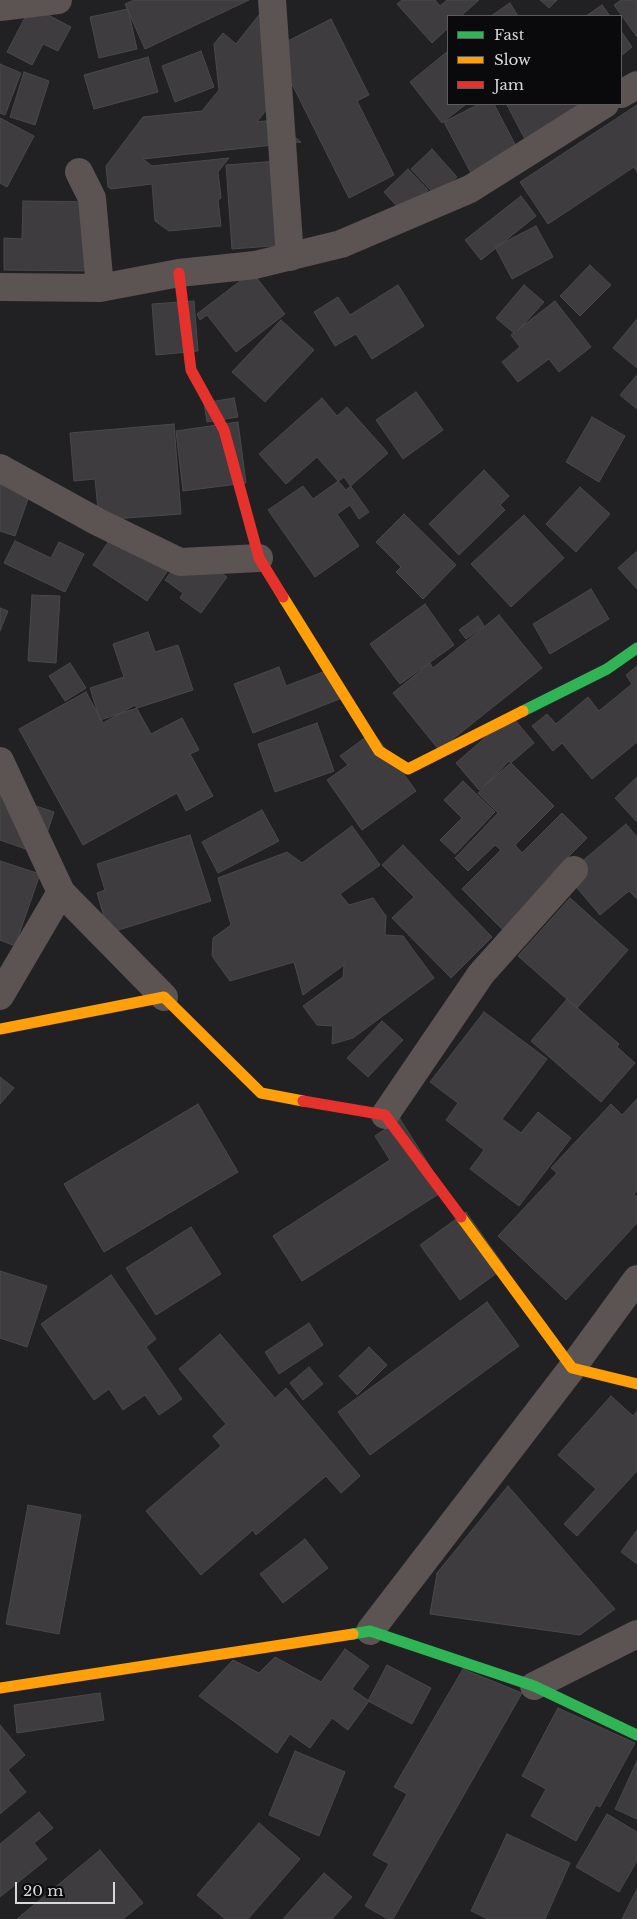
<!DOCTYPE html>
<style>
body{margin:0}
#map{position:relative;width:637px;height:1919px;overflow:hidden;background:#212123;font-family:"Libre Baskerville",serif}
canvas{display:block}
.legend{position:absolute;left:447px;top:15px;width:175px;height:90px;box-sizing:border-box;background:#0a0a0c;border:1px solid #5c5c5f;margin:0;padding:6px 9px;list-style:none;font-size:15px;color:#d8d8db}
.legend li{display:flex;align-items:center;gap:10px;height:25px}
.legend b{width:25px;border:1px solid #5c5c5f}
.scale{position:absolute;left:15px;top:1882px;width:100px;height:22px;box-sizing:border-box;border:2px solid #d8d8db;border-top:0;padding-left:6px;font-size:15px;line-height:18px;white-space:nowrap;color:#d8d8db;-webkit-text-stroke:4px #0a0a0c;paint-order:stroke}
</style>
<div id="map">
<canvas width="637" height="1919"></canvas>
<ul class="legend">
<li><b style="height:6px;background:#30b455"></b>Fast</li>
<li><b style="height:6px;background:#ff9f0a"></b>Slow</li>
<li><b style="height:6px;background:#e5322d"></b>Jam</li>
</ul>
<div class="scale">20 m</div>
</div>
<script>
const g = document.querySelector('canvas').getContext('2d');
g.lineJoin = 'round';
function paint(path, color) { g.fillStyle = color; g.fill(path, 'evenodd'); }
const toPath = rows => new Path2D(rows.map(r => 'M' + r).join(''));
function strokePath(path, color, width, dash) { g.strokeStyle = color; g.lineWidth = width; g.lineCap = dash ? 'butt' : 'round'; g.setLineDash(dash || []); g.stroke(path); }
const building = toPath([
 [134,0,249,0,145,49,125,4,134,0],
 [402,0,435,0,440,6,447,0,479,0,461,16,448,16,448,28,432,43,397,4,402,0],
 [540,0,557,0,549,8,540,0],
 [621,0,637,0,637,37,614,5,621,0],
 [510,3,518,16,491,16,510,3],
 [602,5,610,16,586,16,602,5],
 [31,6,71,27,58,51,43,44,32,65,7,52,31,6],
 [266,6,275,98,257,122,273,120,301,142,143,159,152,166,229,158,218,172,221,198,218,200,221,226,169,231,155,221,152,184,111,189,108,187,106,166,143,117,202,111,219,90,214,44,223,33,236,44,266,6],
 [128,9,137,49,99,58,90,17,128,9],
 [331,19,369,95,357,101,394,175,349,198,274,48,331,19],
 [621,31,632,47,621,56,621,31],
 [201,51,214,87,175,102,162,66,201,51],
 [448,51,448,104,466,104,442,123,410,82,448,51],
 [148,57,158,92,94,109,84,75,148,57],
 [0,64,21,73,5,115,0,113,0,64],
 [24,72,49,81,35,125,10,117,24,72],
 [479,104,494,104,519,152,472,175,444,122,479,104],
 [509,104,592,104,528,145,507,105,509,104],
 [637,105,637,172,634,167,548,224,520,182,637,105],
 [0,118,34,136,7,187,0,183,0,118],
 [432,149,457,177,436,196,411,169,432,149],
 [278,161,284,245,232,249,226,165,278,161],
 [408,169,428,190,403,213,384,192,408,169],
 [521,196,536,216,481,260,465,240,521,196],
 [23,201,102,202,96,271,4,270,4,238,22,239,23,201],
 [536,226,553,257,512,279,495,247,536,226],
 [590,265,611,285,580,316,560,296,590,265],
 [252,272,285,314,236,352,207,315,200,320,197,314,252,272],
 [398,285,424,326,372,359,356,334,335,346,314,312,338,297,350,315,398,285],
 [524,285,544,302,515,334,496,318,524,285],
 [194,301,198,351,156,355,152,304,194,301],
 [555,301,591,347,559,372,549,359,518,382,502,362,520,347,511,335,555,301],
 [637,319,637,368,613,348,637,319],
 [281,320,314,350,265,402,232,372,281,320],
 [637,375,637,409,620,395,637,375],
 [416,392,443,430,403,459,376,420,416,392],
 [234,398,238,417,207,422,204,403,234,398],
 [322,398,337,416,347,407,388,453,346,490,317,457,286,484,259,454,322,398],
 [592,417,625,436,599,482,566,462,592,417],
 [238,422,246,483,183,491,176,431,238,422],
 [174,424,181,514,99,520,95,479,74,481,70,433,174,424],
 [484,470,509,496,500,505,505,510,459,555,429,524,484,470],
 [0,474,33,485,15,536,0,531,0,474],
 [344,477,369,512,359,519,350,505,337,514,359,546,315,577,268,510,303,486,313,499,344,477],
 [580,487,610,514,576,552,546,524,580,487],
 [404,514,456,565,423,599,396,572,401,567,376,542,404,514],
 [524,515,564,558,511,607,471,564,524,515],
 [122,521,177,557,147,601,93,565,122,521],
 [15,541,51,558,59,542,84,554,65,592,4,563,15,541],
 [187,550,227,577,201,613,180,598,183,593,165,580,187,550],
 [637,551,637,589,618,568,637,551],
 [591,589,609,619,550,654,533,624,591,589],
 [32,595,60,596,56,663,28,661,32,595],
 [425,604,454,645,400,684,370,644,425,604],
 [0,608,8,611,0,631,0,608],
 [499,615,542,668,439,750,393,693,430,663,433,668,499,615],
 [478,616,484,626,466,639,459,630,478,616],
 [148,632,155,652,178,645,193,690,100,720,90,688,124,677,113,644,148,632],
 [70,663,86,688,65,701,49,676,70,663],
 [637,666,637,742,592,779,562,743,553,751,532,726,547,714,556,724,588,697,599,711,632,684,626,675,637,666],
 [279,667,286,686,331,669,342,698,253,733,234,684,279,667],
 [86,692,103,723,135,705,151,734,182,718,199,750,190,754,213,796,186,811,177,793,83,845,19,729,86,692],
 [511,715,534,743,479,790,456,763,511,715],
 [317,723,334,771,275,792,258,744,317,723],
 [373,732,416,791,362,830,327,780,348,765,340,756,373,732],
 [509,761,554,806,515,845,522,853,562,813,587,838,548,877,553,881,504,931,462,889,501,850,495,845,468,871,455,858,498,813,478,793,509,761],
 [637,777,637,821,636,821,615,798,637,777],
 [463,781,495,812,455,854,440,840,462,818,444,800,463,781],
 [0,794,54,812,40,854,0,840,0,794],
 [262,810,279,841,218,873,202,842,262,810],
 [626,824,637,837,637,899,629,891,600,915,566,875,626,824],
 [352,826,380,865,340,894,349,905,373,898,386,916,385,935,403,936,434,978,353,1038,332,1044,333,1026,317,1025,303,1006,343,977,344,965,303,995,294,962,230,981,212,956,213,938,231,925,218,878,287,852,302,863,352,826],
 [190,835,211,901,109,933,97,893,105,890,97,864,190,835],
 [403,845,492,937,451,978,392,918,414,897,382,865,403,845],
 [0,861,40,874,15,946,0,940,0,861],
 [570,898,628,950,577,1008,518,956,570,898],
 [567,999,619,1044,617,1047,635,1063,601,1102,531,1041,567,999],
 [484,1012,547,1059,502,1119,521,1133,538,1112,571,1138,519,1206,470,1169,484,1150,446,1120,458,1103,430,1082,484,1012],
 [382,1021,403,1040,368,1077,347,1058,382,1021],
 [0,1077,14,1088,0,1104,0,1077],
 [637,1099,637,1191,634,1194,637,1197,637,1223,566,1300,498,1236,557,1173,551,1168,611,1104,622,1115,637,1099],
 [198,1104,238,1172,104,1252,64,1184,198,1104],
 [400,1119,445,1190,302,1281,273,1236,390,1160,375,1136,400,1119],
 [466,1212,505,1267,460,1300,420,1245,466,1212],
 [191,1227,221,1274,156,1315,126,1268,191,1227],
 [0,1271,47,1286,27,1347,0,1338,0,1271],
 [111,1275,156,1339,146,1347,182,1399,159,1415,145,1395,123,1410,109,1389,94,1400,41,1324,111,1275],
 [487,1302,519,1346,370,1455,338,1412,487,1302],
 [309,1323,323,1345,279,1374,265,1352,309,1323],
 [220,1334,275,1398,286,1388,360,1476,341,1493,326,1476,256,1535,253,1530,201,1575,146,1511,221,1446,213,1436,226,1424,179,1369,220,1334],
 [369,1347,387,1365,357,1395,339,1376,369,1347],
 [309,1367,323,1384,303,1400,290,1383,309,1367],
 [611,1396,633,1416,637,1411,637,1471,577,1536,564,1524,596,1489,558,1455,611,1396],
 [508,1486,615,1609,580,1635,430,1614,437,1573,508,1486],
 [28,1505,81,1515,59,1634,6,1624,28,1505],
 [637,1530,637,1564,621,1552,637,1530],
 [305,1539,328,1568,283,1603,260,1574,305,1539],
 [345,1649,369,1666,352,1689,369,1701,348,1730,332,1718,310,1748,290,1734,277,1753,199,1696,233,1660,259,1673,275,1657,321,1682,345,1649],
 [387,1665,431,1688,412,1724,368,1701,387,1665],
 [463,1669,522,1693,393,1919,388,1919,365,1906,389,1864,373,1855,407,1794,394,1787,463,1669],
 [100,1693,104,1720,17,1733,14,1705,100,1693],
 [558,1708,635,1743,600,1807,596,1805,576,1841,531,1816,546,1789,522,1776,558,1708],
 [0,1725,25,1755,8,1770,26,1792,0,1814,0,1725],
 [295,1751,345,1772,319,1836,269,1815,295,1751],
 [637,1761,637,1819,615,1809,637,1761],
 [39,1812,53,1828,34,1843,47,1859,0,1897,0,1844,39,1812],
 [607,1814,637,1832,637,1861,619,1892,576,1867,607,1814],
 [259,1823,300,1859,248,1919,225,1919,197,1895,259,1823],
 [507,1834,570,1863,545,1919,488,1919,471,1911,507,1834],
 [100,1850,143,1903,123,1919,17,1919,100,1850],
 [324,1873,352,1897,332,1919,283,1919,324,1873],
 [637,1889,637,1919,622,1919,637,1889]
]);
paint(building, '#3e3c3e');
strokePath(building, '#49484a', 1);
strokePath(toPath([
 [272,0,290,257],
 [0,7,58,0],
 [621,94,637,85],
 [79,172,92,198,100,288],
 [0,287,100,288,179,273,255,265,341,244,470,189,605,104],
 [0,468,98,522,180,562,259,558],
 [0,761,61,892,164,997],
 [0,996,61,892],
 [385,1115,481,974,574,870],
 [370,1631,572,1368,637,1279],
 [534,1686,637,1634]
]), '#5c5353', 28);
strokePath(toPath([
 [523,711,607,669,637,648],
 [353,1634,370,1631,534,1686,637,1735]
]), '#30b455', 11);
strokePath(toPath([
 [283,597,379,751,408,769,523,711],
 [0,1029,164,997,261,1093,303,1101],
 [461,1217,572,1368,637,1384],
 [0,1688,353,1634]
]), '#ff9f0a', 11);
strokePath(toPath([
 [179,273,191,370,224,430,259,558,283,597],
 [303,1101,385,1115,461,1217]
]), '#e5322d', 11);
</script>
